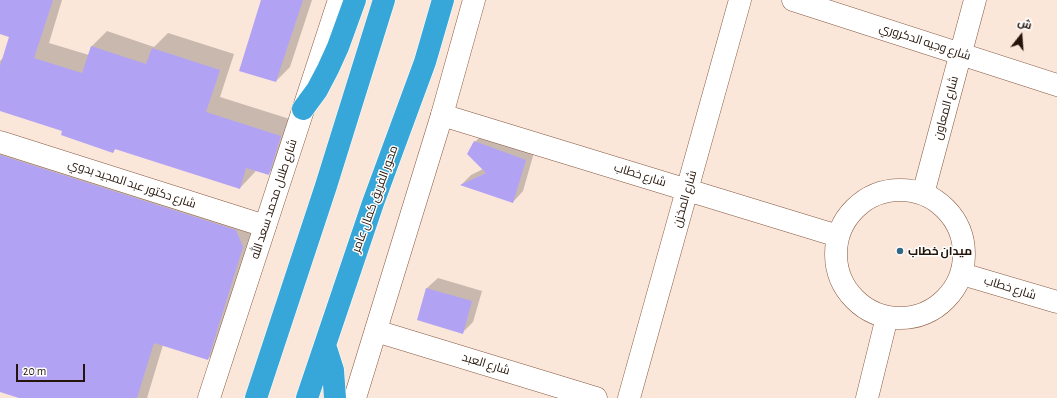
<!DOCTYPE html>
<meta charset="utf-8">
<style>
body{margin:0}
#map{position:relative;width:1057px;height:398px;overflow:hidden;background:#fbe6da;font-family:"Alegreya Sans",Cairo,sans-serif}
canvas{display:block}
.north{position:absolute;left:1001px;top:16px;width:40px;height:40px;-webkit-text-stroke:3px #fff;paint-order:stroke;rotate:17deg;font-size:11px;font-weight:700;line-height:16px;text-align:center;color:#251409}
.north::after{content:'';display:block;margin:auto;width:14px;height:18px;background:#251409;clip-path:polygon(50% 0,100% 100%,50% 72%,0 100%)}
.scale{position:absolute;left:16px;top:364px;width:69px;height:18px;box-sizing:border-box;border:2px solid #251409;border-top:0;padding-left:5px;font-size:12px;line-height:14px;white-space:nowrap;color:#251409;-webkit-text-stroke:3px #fff;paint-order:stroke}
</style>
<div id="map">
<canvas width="1057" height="398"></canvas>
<div class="north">ش</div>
<div class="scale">20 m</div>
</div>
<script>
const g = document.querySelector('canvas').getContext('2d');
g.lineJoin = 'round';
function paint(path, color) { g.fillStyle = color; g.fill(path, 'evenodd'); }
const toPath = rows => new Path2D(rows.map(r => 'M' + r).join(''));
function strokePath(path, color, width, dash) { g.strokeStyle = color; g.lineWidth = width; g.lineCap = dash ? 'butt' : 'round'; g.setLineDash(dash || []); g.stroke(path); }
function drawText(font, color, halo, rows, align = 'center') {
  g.font = font + ' "Alegreya Sans",Cairo,sans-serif'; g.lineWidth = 3; g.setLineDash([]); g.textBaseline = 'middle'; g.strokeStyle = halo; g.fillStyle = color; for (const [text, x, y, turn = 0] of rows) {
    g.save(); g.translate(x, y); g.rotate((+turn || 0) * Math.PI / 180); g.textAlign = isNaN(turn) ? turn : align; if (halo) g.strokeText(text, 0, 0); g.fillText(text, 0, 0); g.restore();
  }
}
paint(toPath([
 [0,0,62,0,49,43,89,55,92,46,107,31,154,47,168,33,234,54,220,97,296,121,284,158,268,174,256,170,255,172,240,188,116,148,113,152,64,130,0,110,0,61,4,57,10,37,0,33],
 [262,0,312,0,290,67,276,81],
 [486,131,535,149,523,191,513,202,461,185,471,175,483,169,475,142],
 [0,133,258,232,223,344,208,359,163,345,147,398,21,398,0,391],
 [438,278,482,291,473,322,463,332,418,319,427,288]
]), '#0003');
paint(toPath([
 [0,0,53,0,34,58,82,73,91,46,146,64,152,48,220,70,206,112,281,136,269,175,246,168,240,189,115,149,113,153,61,135,62,131,0,111,0,66,9,37,0,34],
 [261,0,303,0,276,82,239,71],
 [474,141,526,160,513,203,460,185,486,173,467,154],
 [0,155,236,230,243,247,208,360,154,343,137,398,19,398,0,392],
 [426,288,472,301,463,334,417,320]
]), '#b1a2f4');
const street = toPath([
 [793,0,1057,85],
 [442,115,838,236],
 [0,142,265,226],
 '836 254a64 64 0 1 1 128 0a64 64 0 1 1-128 0Z',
 [923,194,975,0],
 [962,274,1057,302],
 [376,331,596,398],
 [629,398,740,0],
 [867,398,887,317]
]);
const secondary = toPath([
 [209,398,339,0],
 [355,398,442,115,474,0]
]);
const highway = toPath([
 [303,109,317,90,328,69,338,47,355,0],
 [325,345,333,370,335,398],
 [256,398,326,186,384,0],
 [307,398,373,203,425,62,443,0]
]);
strokePath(street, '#85593f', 23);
strokePath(secondary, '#85593f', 23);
strokePath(highway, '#fff', 23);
strokePath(street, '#fff', 22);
strokePath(secondary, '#fff', 22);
strokePath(highway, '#36a7d8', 22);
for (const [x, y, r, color] of [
 [900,251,4,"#316883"]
]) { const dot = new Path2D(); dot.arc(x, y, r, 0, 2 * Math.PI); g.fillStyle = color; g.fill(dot); strokePath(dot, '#fff', 1.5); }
drawText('12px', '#251409', '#fff', [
 ["شارع وجيه الدكروري",925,42,18],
 ["شارع المعاون",946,108,-75],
 ["شارع خطاب",640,175,17],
 ["شارع دكتور عبد المجيد بدوي",132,184,18],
 ["شارع طلال محمد سعد الله",274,199,-72],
 ["محور الفريق كمال عامر",375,199,-70],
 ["شارع المخزن",685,199,-74],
 ["شارع خطاب",1010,288,17],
 ["شارع العبد",486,364,17]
]);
drawText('bold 12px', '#251409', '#fff', [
 ["ميدان خطاب",908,251]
], 'left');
</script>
